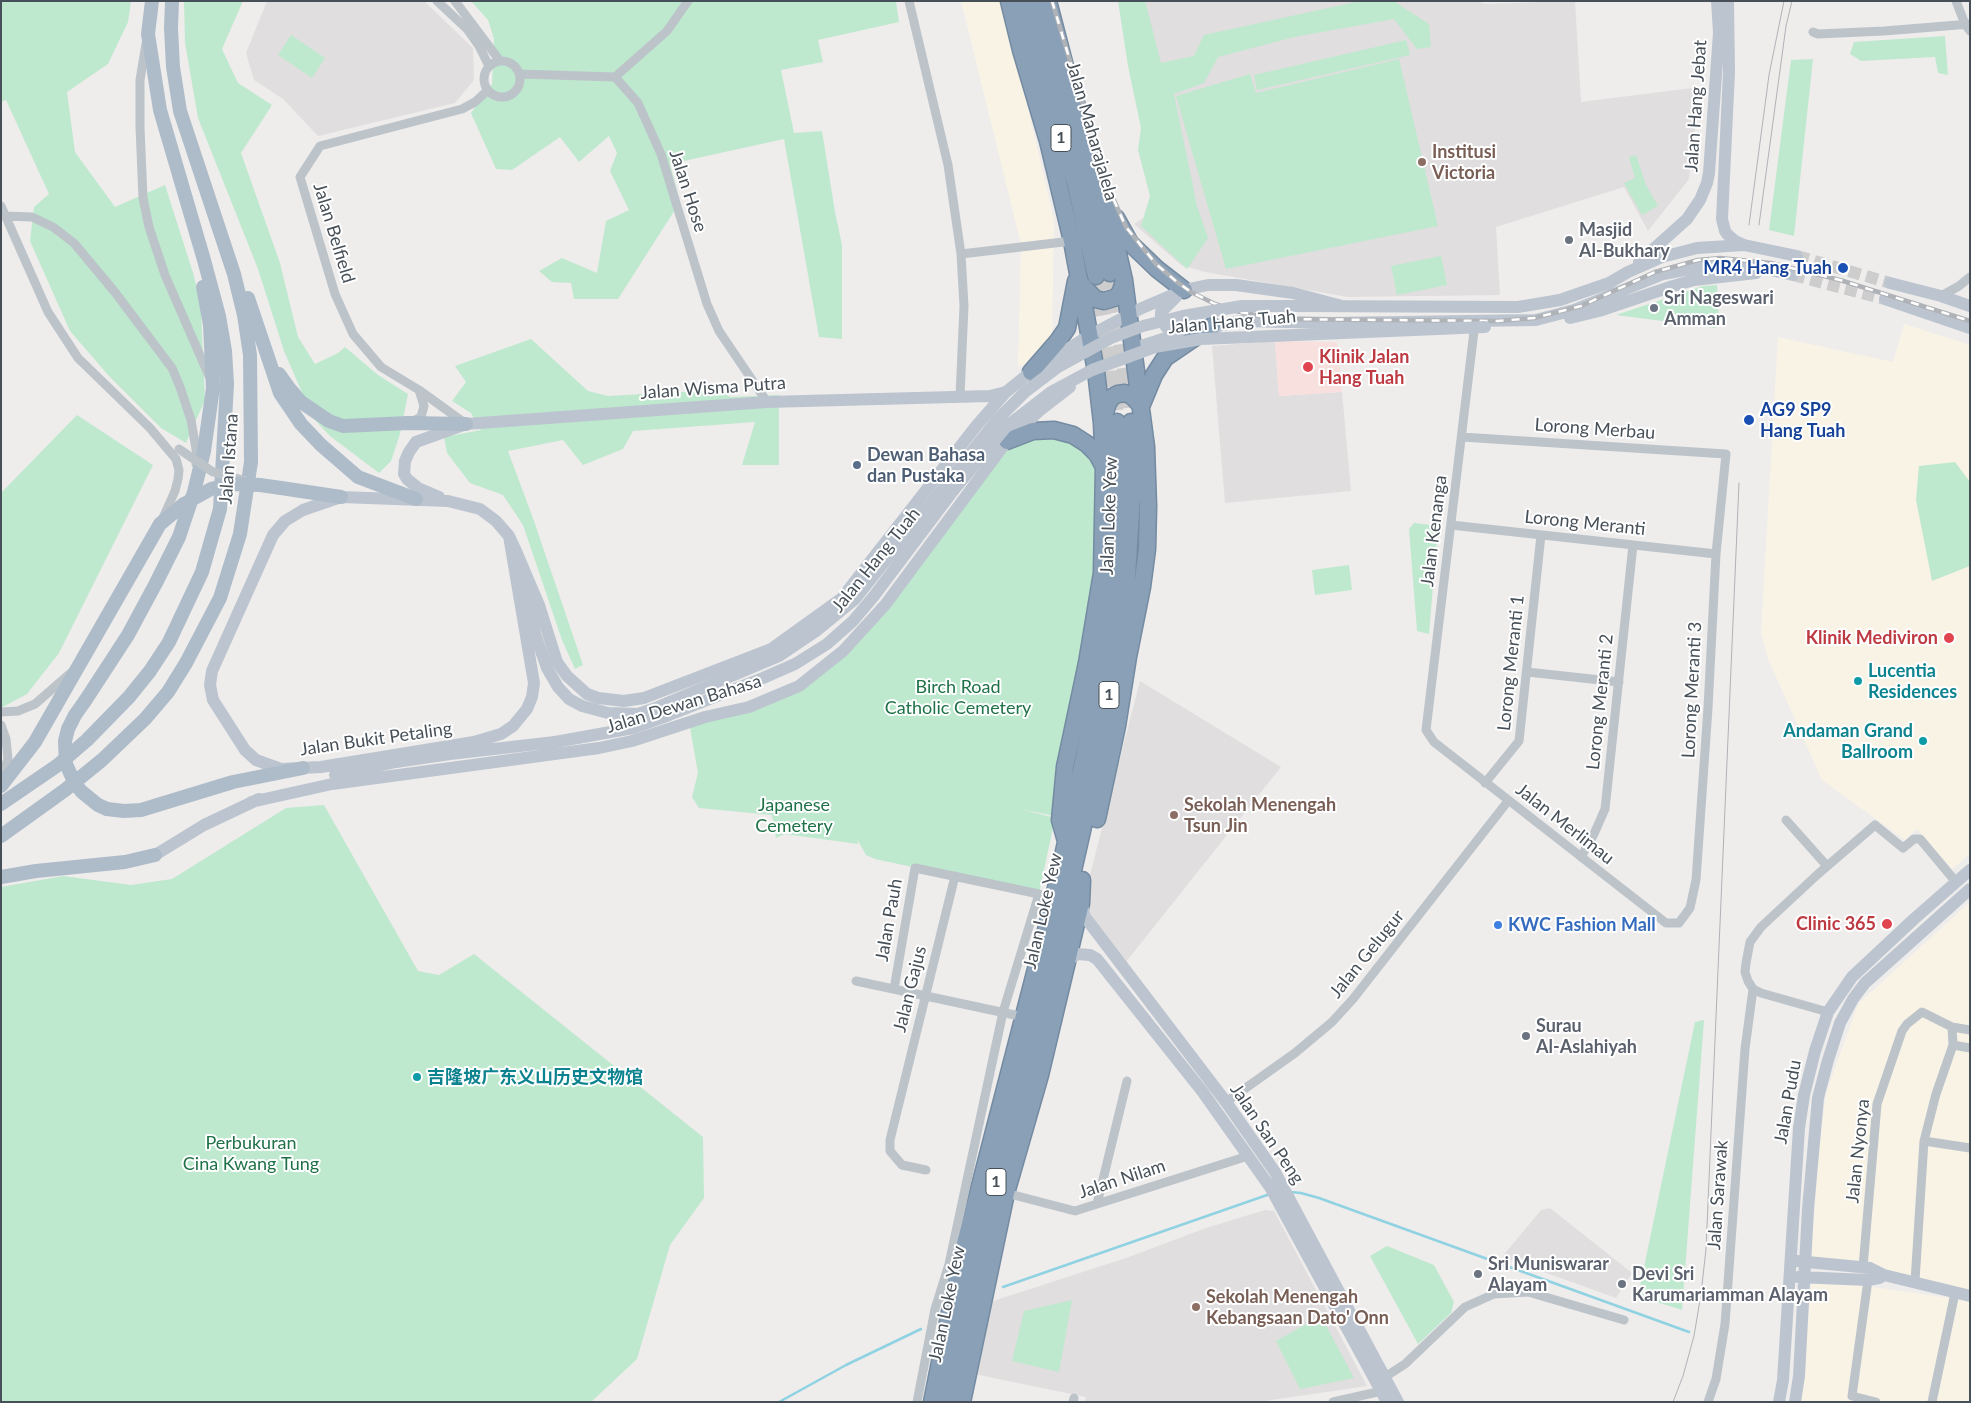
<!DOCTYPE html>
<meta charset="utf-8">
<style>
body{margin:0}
#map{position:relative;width:1971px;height:1403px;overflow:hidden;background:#efecec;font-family:Lato,sans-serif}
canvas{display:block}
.frame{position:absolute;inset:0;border:2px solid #475058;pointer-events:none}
</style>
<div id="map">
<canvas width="1971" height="1403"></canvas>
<div class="frame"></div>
</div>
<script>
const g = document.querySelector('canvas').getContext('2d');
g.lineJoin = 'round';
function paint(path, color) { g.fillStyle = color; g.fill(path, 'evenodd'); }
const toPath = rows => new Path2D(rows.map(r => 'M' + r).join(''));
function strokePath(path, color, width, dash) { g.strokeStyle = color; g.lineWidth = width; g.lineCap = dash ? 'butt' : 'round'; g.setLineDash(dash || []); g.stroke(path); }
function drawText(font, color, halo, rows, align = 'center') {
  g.font = font + ' Lato,"Noto Sans SC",sans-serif'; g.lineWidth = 4; g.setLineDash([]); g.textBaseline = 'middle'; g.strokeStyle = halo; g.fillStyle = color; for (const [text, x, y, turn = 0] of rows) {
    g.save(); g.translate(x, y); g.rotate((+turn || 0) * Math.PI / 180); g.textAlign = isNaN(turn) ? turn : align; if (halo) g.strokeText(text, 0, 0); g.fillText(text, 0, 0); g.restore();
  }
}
paint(toPath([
 [961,1,1003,1,1054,220,1052,336,1034,364,1018,366,1021,244],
 [1904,324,1970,345,1970,854,1952,869,1917,829,1905,840,1822,780,1768,659,1761,632,1778,337,1893,362],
 [1970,902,1970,1291,1811,1258,1819,1149,1826,1093,1858,1004],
 [1811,1283,1859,1285,1970,1301,1970,1402,1801,1402]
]), '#f9f3e6');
paint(toPath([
 [267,1,424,1,473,48,474,80,455,103,318,136,283,99,254,80,246,53],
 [1127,1,1477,1,1485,4,1575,1,1581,102,1700,87,1689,179,1648,231,1624,187,1496,227,1500,295,1348,297,1205,272,1181,265,1134,224,1164,205],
 [1275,341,1279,396,1342,392,1351,491,1225,503,1212,346],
 [1140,681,1281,767,1126,962,1089,913,1085,894],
 [1550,1208,1632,1273,1616,1298,1502,1257,1541,1210],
 [1265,1210,1274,1211,1367,1386,1258,1402,1085,1402,1086,1397,974,1374,990,1302,1126,1258,1206,1228]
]), '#e0dede');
paint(toPath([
 [1275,341,1337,342,1342,392,1279,396]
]), '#f7e0de');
paint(toPath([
 [1,1,131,1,128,22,108,64,67,92,75,152,115,207,165,185,194,276,201,310,205,400,186,443,161,428,109,376,70,331,30,241,34,207,49,194,6,100,1,102],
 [184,1,243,1,222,49,238,83,272,105,241,153,280,263,298,337,315,364,338,353,345,347,378,375,408,394,400,434,391,461,379,473,330,436,313,418,284,351,258,269,198,118,185,43],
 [471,1,896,1,899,22,818,40,823,62,781,70,794,133,822,131,835,212,842,245,842,339,819,337,784,139,670,164,680,202,618,299,574,299,571,283,552,282,539,271,562,258,597,273,606,221,629,210,610,171,617,153,609,136,579,162,560,137,512,170,496,169,471,113,492,84,494,39,488,20],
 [1118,1,1145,1,1161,63,1194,56,1204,35,1360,1,1395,2,1429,24,1431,47,1417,49,1394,19,1294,37,1218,57,1204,83,1174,94,1197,206,1208,238,1187,269,1141,226,1150,196,1138,150,1141,128,1128,66],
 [291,35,325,58,312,78,278,55],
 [1945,36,1948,75,1938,73,1935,57,1861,61,1850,54,1854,42],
 [1406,40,1410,55,1257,90,1254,75],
 [1399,59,1438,226,1226,269,1176,96,1250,74,1256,93],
 [1813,59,1794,236,1769,230,1791,60],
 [1636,155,1646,185,1658,206,1642,215,1624,183,1635,178,1629,157],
 [1441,256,1447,285,1397,295,1391,266],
 [1717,285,1719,319,1716,328,1616,315,1703,286],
 [531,339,588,391,608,396,719,390,730,397,779,395,779,465,742,465,755,422,633,431,623,449,583,465,563,440,508,451,534,521,583,665,575,669,562,640,523,525,503,495,470,483,447,453,444,437,481,430,471,413,452,401,466,382,455,366],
 [77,415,153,465,59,653,27,694,1,708,1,493],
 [1062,432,1104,467,1100,555,1054,816,1021,809,1055,818,1039,894,875,859,866,855,857,839,858,844,785,834,776,838,772,815,699,808,692,797,698,773,689,722,799,686,843,651,1013,443],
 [1955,462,1970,482,1970,566,1932,581,1916,500,1919,466],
 [1414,523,1438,526,1429,634,1417,631,1409,529],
 [1349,565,1352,590,1315,595,1312,570],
 [324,805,418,971,439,975,474,954,703,1137,704,1198,670,1245,637,1359,591,1402,1,1402,1,887,63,876,131,885,172,879,286,808],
 [1704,1020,1682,1310,1638,1296,1695,1022],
 [1387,1246,1434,1265,1454,1302,1451,1313,1418,1344,1370,1256],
 [1072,1300,1059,1372,1012,1361,1024,1311],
 [1321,1316,1354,1378,1300,1389,1276,1341]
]), '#bee9ce');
strokePath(toPath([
 [1290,1192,1301,1193,1319,1198,1689,1332],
 [1003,1287,1270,1194],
 [779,1402,846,1365,921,1329]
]), '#8fd2e2', 2.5);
strokePath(toPath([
 [1797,256,1890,283],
 [1793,275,1885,299]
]), '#cdcdce', 12, [12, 6]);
strokePath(toPath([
 [1110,273,1122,344,1131,422],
 [1096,276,1109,349,1117,422]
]), '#cdcdce', 16, [16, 8]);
const highway = toPath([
 [1009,1,1021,50,1048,141,1072,241,1096,371,1102,423,1104,467,1102,573,1087,663,1065,767,1060,820,1066,841],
 [1020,1,1076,186,1096,276],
 [1033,1,1086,177,1110,273],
 [1048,1,1067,74,1105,196,1124,280,1146,447,1148,506,1147,549,1142,587,1128,657,1117,726,1097,819],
 [1116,218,1130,243,1157,269,1184,290],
 [1082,285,1095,299,1104,301,1117,297,1121,291,1124,280],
 [1031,372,1058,341,1067,328,1076,281],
 [1142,404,1154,375,1165,358,1212,326],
 [1103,419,1108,403,1112,397,1118,394,1125,393,1132,396,1141,406],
 [1007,441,1033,431,1054,430,1073,435,1087,444,1097,454,1104,467],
 [932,1402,959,1267,1050,915,1078,788,1099,679,1113,587,1119,516,1117,422],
 [947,1402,974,1270,1052,963,1092,787,1126,593,1133,478,1131,422],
 [962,1402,1006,1193,1040,1075,1081,903,1082,880]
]);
strokePath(highway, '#748ba2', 19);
strokePath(toPath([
 [437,1,467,29,479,46,489,66],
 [455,1,500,61],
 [909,1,948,165,961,254,964,306,960,396],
 [1956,1,1965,24,1970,31],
 [1813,32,1818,34,1884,31,1970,24],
 [146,44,140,80,140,127,143,198,149,227,165,275,209,376],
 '484 79a18 18 0 1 1 36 0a18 18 0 1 1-36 0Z',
 [520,74,615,77,638,103,661,154,707,304,719,331,767,402],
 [615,77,667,31,688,1],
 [1,206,48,312,78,358,150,428,176,459,179,470,178,479,175,491,162,520],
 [5,216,32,217,53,227,74,243,114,291,172,368,180,387,191,420,197,455,196,464],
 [961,254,1072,241],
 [1941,296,1959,286,1970,277],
 [413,421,421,417,424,406,419,390],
 [466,424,419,390,381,367,353,334,335,294,300,177,320,146,462,109,475,102,488,90],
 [1462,437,1726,454,1716,554,1708,708,1696,880,1690,908,1679,923,1666,923,1434,742,1426,730,1475,323],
 [1451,525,1716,554],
 [1527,672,1619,682],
 [1,712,18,711,35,704,72,672],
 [1,725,6,739,8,759,1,780],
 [1485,783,1519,741,1541,535],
 [1786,820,1827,866],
 [1581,857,1594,834,1605,809,1633,545],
 [856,981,1024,1017],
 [894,989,915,868,1039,894,1003,1012,949,1264,935,1309,917,1402],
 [1828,1012,1761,993,1753,989,1748,981,1745,972,1746,963,1750,942,1761,927,1818,874,1875,825,1903,848,1914,839,1920,839,1956,882],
 [1953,1045,1970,1048],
 [1226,1102,1295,1053,1332,1022,1353,999,1508,801],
 [1924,1141,1970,1148],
 [926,1170,902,1165,890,1151,890,1140,955,876],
 [1006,1193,1075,1211,1248,1156],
 [1097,1204,1127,1081],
 [1863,1267,1877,1104,1902,1031,1907,1024,1922,1012,1952,1027,1970,1030],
 [1868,1280,1852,1396,1876,1402],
 [1915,1281,1924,1141,1936,1094,1953,1045,1952,1027],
 [1385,1377,1405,1364,1465,1307,1494,1294,1528,1292,1624,1320],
 [1073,1402,1074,1398],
 [1333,1402,1382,1391],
 [1708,1402,1716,1379,1725,1324,1745,1049,1753,989],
 [1932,1402,1955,1293]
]), '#bcc4ca', 9);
strokePath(toPath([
 [1728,1,1729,72,1722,219,1725,231,1727,234,1735,241,1744,245],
 [1639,262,1687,219,1700,200,1707,183,1709,173,1719,33,1717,1],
 [1890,283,1941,296,1970,306],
 [1885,299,1970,328],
 [1292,306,1518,307,1560,300,1609,283,1628,272,1662,257,1697,248,1744,245,1797,256],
 [1570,318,1599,311,1673,286,1694,280,1756,273],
 [1167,328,1161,320,1161,312,1176,297],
 [1141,346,1178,334,1242,321,1331,323,1536,320,1574,310,1663,274,1711,265,1732,264,1757,267,1793,275],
 [439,497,418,488,407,479,404,474,405,461,409,452,416,442,466,424,767,402,990,396,1006,392],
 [509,536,534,683,532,697,527,709,513,726,501,734,474,742,321,767,281,769,256,760,245,750,213,700,210,685,212,671,273,535,285,521,303,510,341,497,448,501,480,509,496,521,509,536,516,551,539,605,557,662,567,676,587,694,598,698,624,701,644,698,771,649,842,598,977,425,1006,392,1031,372,1090,335,1142,308,1184,290,1208,285,1236,285,1293,293,1342,306],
 [526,588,535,634],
 [335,775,396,762,450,754,555,742],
 [251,802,332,784,599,748,632,741,705,717,749,707,799,686,843,651,885,605,1007,441,1039,411,1070,387],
 [155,855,204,825,259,799],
 [1081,903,1085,917,1226,1102,1275,1172,1398,1402],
 [1067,961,1077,954,1090,955,1097,959,1202,1091,1270,1187,1387,1402],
 [1797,1261,1870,1268,1884,1275,1970,1296],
 [1798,1277,1868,1280,1879,1278,1884,1275],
 [1779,1402,1783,1380,1799,1128,1804,1095,1815,1051,1828,1012,1852,977,1914,919,1970,870],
 [1795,1402,1799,1376,1808,1209,1818,1098,1828,1060,1840,1023,1853,999,1865,983,1970,889]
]), '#bcc5cf', 12);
strokePath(toPath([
 [248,298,280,393,301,424,321,445,358,477,416,499],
 [279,374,289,388,301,402,329,421,343,426,408,423,466,424],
 [281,488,341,497],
 [85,701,128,635,156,583,179,537,194,492,204,451,213,388,210,325,203,287],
 [1,786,35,742,160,524,184,504],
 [1,804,58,765,87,740,129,697,150,671,169,642,202,572,220,509,227,384,225,351,219,316,204,260,160,110,148,34,152,1],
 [107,809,124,811,141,810,233,782,303,768],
 [1,836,65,790,102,760,145,719,168,692,186,663,220,598,240,534,251,462,250,355,244,315,234,274,180,111,173,67,171,28,172,1],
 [1,877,36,871,125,862,155,855]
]), '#aebcc9', 14);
strokePath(highway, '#89a0b7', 16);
strokePath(toPath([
 [1749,225,1769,75,1784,1],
 [1759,225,1786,26,1792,1],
 [1673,1402,1683,1376,1694,1336,1701,1294,1706,1249,1739,483]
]), '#afb2b6', 1);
const rail = toPath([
 [1052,1,1108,187,1126,227,1156,264,1177,282,1191,292,1215,304,1236,311,1274,319,1498,321,1534,318,1581,306,1655,272,1698,260,1720,258,1771,263,1840,280,1970,321]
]);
strokePath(rail, '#afb2b6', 4.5);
strokePath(rail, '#fff', 2.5, [8]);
strokePath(toPath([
 [179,449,213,472,243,480]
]), '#bcc4ca', 9);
strokePath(toPath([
 [535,634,547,668,558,687,569,699,582,706,608,713,638,714,653,709,779,656,816,631,855,599,997,420,1025,392,1058,367,1111,338,1143,326,1183,316,1242,306,1292,306],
 [555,742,633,728,669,715,763,678,795,664,827,644,853,621,874,596,953,491,1006,427,1051,392,1092,370,1155,347,1201,339,1485,327]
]), '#bcc5cf', 12);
strokePath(toPath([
 [184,504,211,489,230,484,260,485,281,488],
 [85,701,75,715,68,729,65,741,66,764,75,784,82,792,98,805,107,809]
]), '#aebcc9', 14);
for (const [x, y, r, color] of [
 [1422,162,5,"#8d6e63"],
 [1569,240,5,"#6b7280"],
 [1843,268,6,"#1a4fb4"],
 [1654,308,5,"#6b7280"],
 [1308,367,6,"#e0444e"],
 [1749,420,6,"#1a4fb4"],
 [857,465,5,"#5c6f8a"],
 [1949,638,6,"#e0444e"],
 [1858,681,5,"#0f9aa8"],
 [1923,741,5,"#0f9aa8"],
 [1174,815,5,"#8d6e63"],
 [1887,924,6,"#e0444e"],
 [1498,925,5,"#3f7fe0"],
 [1526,1036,5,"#6b7280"],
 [417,1077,5,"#0f9aa8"],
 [1478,1274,5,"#6b7280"],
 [1622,1284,5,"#6b7280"],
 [1196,1307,5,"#8d6e63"]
]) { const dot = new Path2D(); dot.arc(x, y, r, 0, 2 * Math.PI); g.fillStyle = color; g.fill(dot); strokePath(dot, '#fff', 2); }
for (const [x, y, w] of [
 [1061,138,20],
 [1109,695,20],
 [996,1182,20]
]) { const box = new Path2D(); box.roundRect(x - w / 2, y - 13.5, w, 27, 4); g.fillStyle = '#fff'; g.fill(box); strokePath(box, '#475058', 1); }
drawText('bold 16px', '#475058', null, [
 ["1",1061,138],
 ["1",1109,695],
 ["1",996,1182]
]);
drawText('18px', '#475058', '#fff', [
 ["Jalan Hang Jebat",1696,106,-86],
 ["Jalan Maharajalela",1092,131,74],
 ["Jalan Hose",688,191,72],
 ["Jalan Belfield",334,233,73],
 ["Jalan Hang Tuah",1232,322,-5],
 ["Jalan Wisma Putra",713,388,-4],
 ["Lorong Merbau",1595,429,4],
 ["Jalan Istana",229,459,-86],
 ["Jalan Loke Yew",1109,516,-88],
 ["Lorong Meranti",1585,523,6],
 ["Jalan Kenanga",1434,531,-83],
 ["Jalan Hang Tuah",876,560,-51],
 ["Lorong Meranti 1",1511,663,-84],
 ["Lorong Meranti 3",1692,690,-87],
 ["Lorong Meranti 2",1600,702,-84],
 ["Jalan Dewan Bahasa",684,704,-17],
 ["Jalan Bukit Petaling",376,739,-8],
 ["Jalan Merlimau",1565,824,38],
 ["Jalan Loke Yew",1043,911,-77],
 ["Jalan Pauh",889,920,-80],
 ["Jalan Gelugur",1367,954,-51],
 ["Jalan Gajus",910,989,-76],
 ["Jalan Pudu",1788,1102,-80],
 ["Jalan San Peng",1267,1134,56],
 ["Jalan Nyonya",1858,1151,-84],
 ["Jalan Nilam",1122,1179,-18],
 ["Jalan Sarawak",1718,1195,-86],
 ["Jalan Loke Yew",947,1304,-78]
]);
drawText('bold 18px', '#785e54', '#fff', [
 ["Institusi",1432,152],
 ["Victoria",1432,173],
 ["Sekolah Menengah",1184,805],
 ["Tsun Jin",1184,826],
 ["Sekolah Menengah",1206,1297],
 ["Kebangsaan Dato' Onn",1206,1318]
], 'left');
drawText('bold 18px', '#5b616d', '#fff', [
 ["Masjid",1579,230],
 ["Al-Bukhary",1579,251],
 ["Sri Nageswari",1664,298],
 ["Amman",1664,319],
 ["Surau",1536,1026],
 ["Al-Aslahiyah",1536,1047],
 ["Sri Muniswarar",1488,1264],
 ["Alayam",1488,1285],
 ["Devi Sri",1632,1274],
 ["Karumariamman Alayam",1632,1295]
], 'left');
drawText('bold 18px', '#164399', '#fff', [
 ["MR4 Hang Tuah",1832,268],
 ["AG9 SP9",1760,410,"left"],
 ["Hang Tuah",1760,431,"left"]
], 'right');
drawText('bold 18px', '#be3a42', '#fff', [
 ["Klinik Jalan",1319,357,"left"],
 ["Hang Tuah",1319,378,"left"],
 ["Klinik Mediviron",1938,638],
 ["Clinic 365",1876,924]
], 'right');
drawText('bold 18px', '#4e5e75', '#fff', [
 ["Dewan Bahasa",867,455],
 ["dan Pustaka",867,476]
], 'left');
drawText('bold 18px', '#0d838f', '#fff', [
 ["Lucentia",1868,671],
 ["Residences",1868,692],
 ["Andaman Grand",1913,731,"right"],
 ["Ballroom",1913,752,"right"],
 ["吉隆坡广东义山历史文物馆",427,1077]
], 'left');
drawText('18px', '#1f7147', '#fff', [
 ["Birch Road",958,687],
 ["Catholic Cemetery",958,708],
 ["Japanese",794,805],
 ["Cemetery",794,826],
 ["Perbukuran",251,1143],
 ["Cina Kwang Tung",251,1164]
]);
drawText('bold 18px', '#366cbe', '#fff', [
 ["KWC Fashion Mall",1508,925]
], 'left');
</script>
